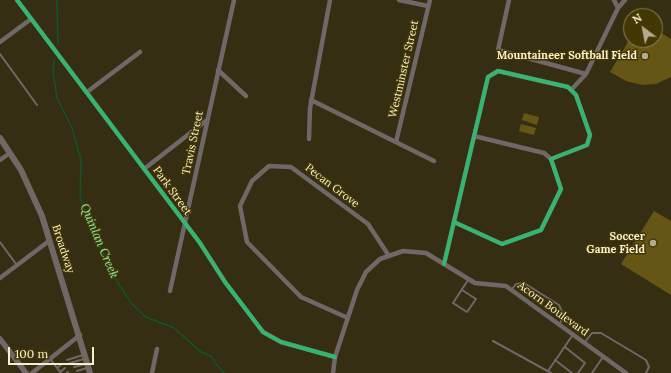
<!DOCTYPE html>
<style>
body{margin:0}
#map{position:relative;width:671px;height:373px;overflow:hidden;background:#352e12;font-family:Lora,serif}
canvas{display:block}
.north{position:absolute;left:623px;top:8px;width:40px;height:40px;box-sizing:border-box;background:#433704;border:1px solid #8b8156;border-radius:50%;rotate:328deg;font-size:11px;font-weight:700;line-height:16px;text-align:center;color:#f8efd0}
.north::after{content:'';display:block;margin:auto;width:14px;height:18px;background:#b4ab8e;clip-path:polygon(50% 0,100% 100%,50% 72%,0 100%)}
.scale{position:absolute;left:8px;top:347px;width:86px;height:18px;box-sizing:border-box;border:2px solid #f8efd0;border-top:0;padding-left:5px;font-size:12px;line-height:14px;white-space:nowrap;color:#f8efd0;-webkit-text-stroke:3px #433704;paint-order:stroke}
</style>
<div id="map">
<canvas width="671" height="373"></canvas>
<div class="north">N</div>
<div class="scale">100 m</div>
</div>
<script>
const g = document.querySelector('canvas').getContext('2d');
g.lineJoin = 'round';
function paint(path, color) { g.fillStyle = color; g.fill(path, 'evenodd'); }
const toPath = rows => new Path2D(rows.map(r => 'M' + r).join(''));
function strokePath(path, color, width, dash) { g.strokeStyle = color; g.lineWidth = width; g.lineCap = dash ? 'butt' : 'round'; g.setLineDash(dash || []); g.stroke(path); }
function drawText(font, color, halo, rows, align = 'center') {
  g.font = font + ' Lora,serif'; g.lineWidth = 3; g.setLineDash([]); g.textBaseline = 'middle'; g.strokeStyle = halo; g.fillStyle = color; for (const [text, x, y, turn = 0] of rows) {
    g.save(); g.translate(x, y); g.rotate((+turn || 0) * Math.PI / 180); g.textAlign = isNaN(turn) ? turn : align; if (halo) g.strokeText(text, 0, 0); g.fillText(text, 0, 0); g.restore();
  }
}
paint(toPath([
 [655,29,671,39,671,77,656,84,642,85,626,81,610,72,631,37,631,40,655,40],
 [524,113,539,117,537,125,522,120],
 [521,124,536,128,534,135,519,131],
 [654,211,671,221,671,295,621,264]
]), '#665616');
strokePath(toPath([
 [57,0,58,44],
 [54,60,53,71,57,98,72,128,81,160,80,197,94,234,118,283,131,303,146,317,174,328,201,352,212,357,216,364,224,373]
]), '#0d562e', 1.5);
strokePath(toPath([
 [0,54,37,105],
 [0,242,16,264],
 [512,289,516,284,524,283,559,305,563,314,560,324],
 [462,290,476,299,467,312,453,303,468,280],
 [493,341,551,373],
 [585,342,592,333,601,333,646,360,649,367,646,373],
 [565,347,585,363,578,373],
 [51,360,61,373],
 [67,360,83,355],
 [555,360,572,373],
 [70,363,84,359],
 [74,367,86,364],
 [57,368,62,364],
 [77,371,87,368],
 [548,371,572,336],
 [60,372,65,368],
 [67,373,68,372],
 [592,373,603,357]
]), '#706769', 2);
strokePath(toPath([
 [17,0,200,243,225,282,263,332,281,342,335,357],
 [399,0,428,6],
 [509,0,498,50,586,74],
 [618,8,625,0],
 [0,42,31,19],
 [218,70,246,96],
 [571,90,586,74,618,8,614,0],
 [87,92,140,52],
 [311,100,434,161],
 [474,136,544,153,551,159],
 [309,139,310,108,330,0],
 [396,142,430,0],
 [0,160,10,153],
 [144,169,207,120],
 [444,264,488,77,498,71,568,87,576,95,590,135,587,145,551,159,561,189,541,230,502,244,454,222],
 [0,278,49,241],
 [170,291,234,0],
 [348,318,301,297,247,242,240,206,252,181,269,166,291,167,368,224,389,256],
 [32,373,80,335],
 [152,373,157,349],
 [333,373,335,357,357,290,366,272,380,259,403,251,426,253,475,283,506,286,626,373]
]), '#706769', 4.5);
strokePath(toPath([
 [0,339,26,373]
]), '#706769', 5.5);
strokePath(toPath([
 [0,138,21,170,42,216,90,373]
]), '#716866', 6);
strokePath(toPath([
 [17,0,200,243,225,282,263,332,281,342,335,357],
 [444,264,488,77,498,71,568,87,576,95,590,135,587,145,551,159,561,189,541,230,502,244,454,222]
]), '#33b770', 4);
for (const [x, y, r, color] of [
 [645,56,4,"#b4ab8e"],
 [653,243,4,"#b4ab8e"]
]) { const dot = new Path2D(); dot.arc(x, y, r, 0, 2 * Math.PI); g.fillStyle = color; g.fill(dot); strokePath(dot, '#433704', 1.5); }
drawText('bold 11px', '#f8efd0', '#433704', [
 ["Mountaineer Softball Field",637,56],
 ["Soccer",645,237],
 ["Game Field",645,250]
], 'right');
drawText('11px', '#f8efd0', '#433704', [
 ["Westminster Street",404,69,-77],
 ["Travis Street",193,143,-78],
 ["Pecan Grove",332,186,37],
 ["Park Street",172,191,54],
 ["Broadway",63,249,72],
 ["Acorn Boulevard",553,309,36]
]);
drawText('italic 12px', '#86e8a8', '#433704', [
 ["Quinlan Creek",99,241,67]
]);
</script>
